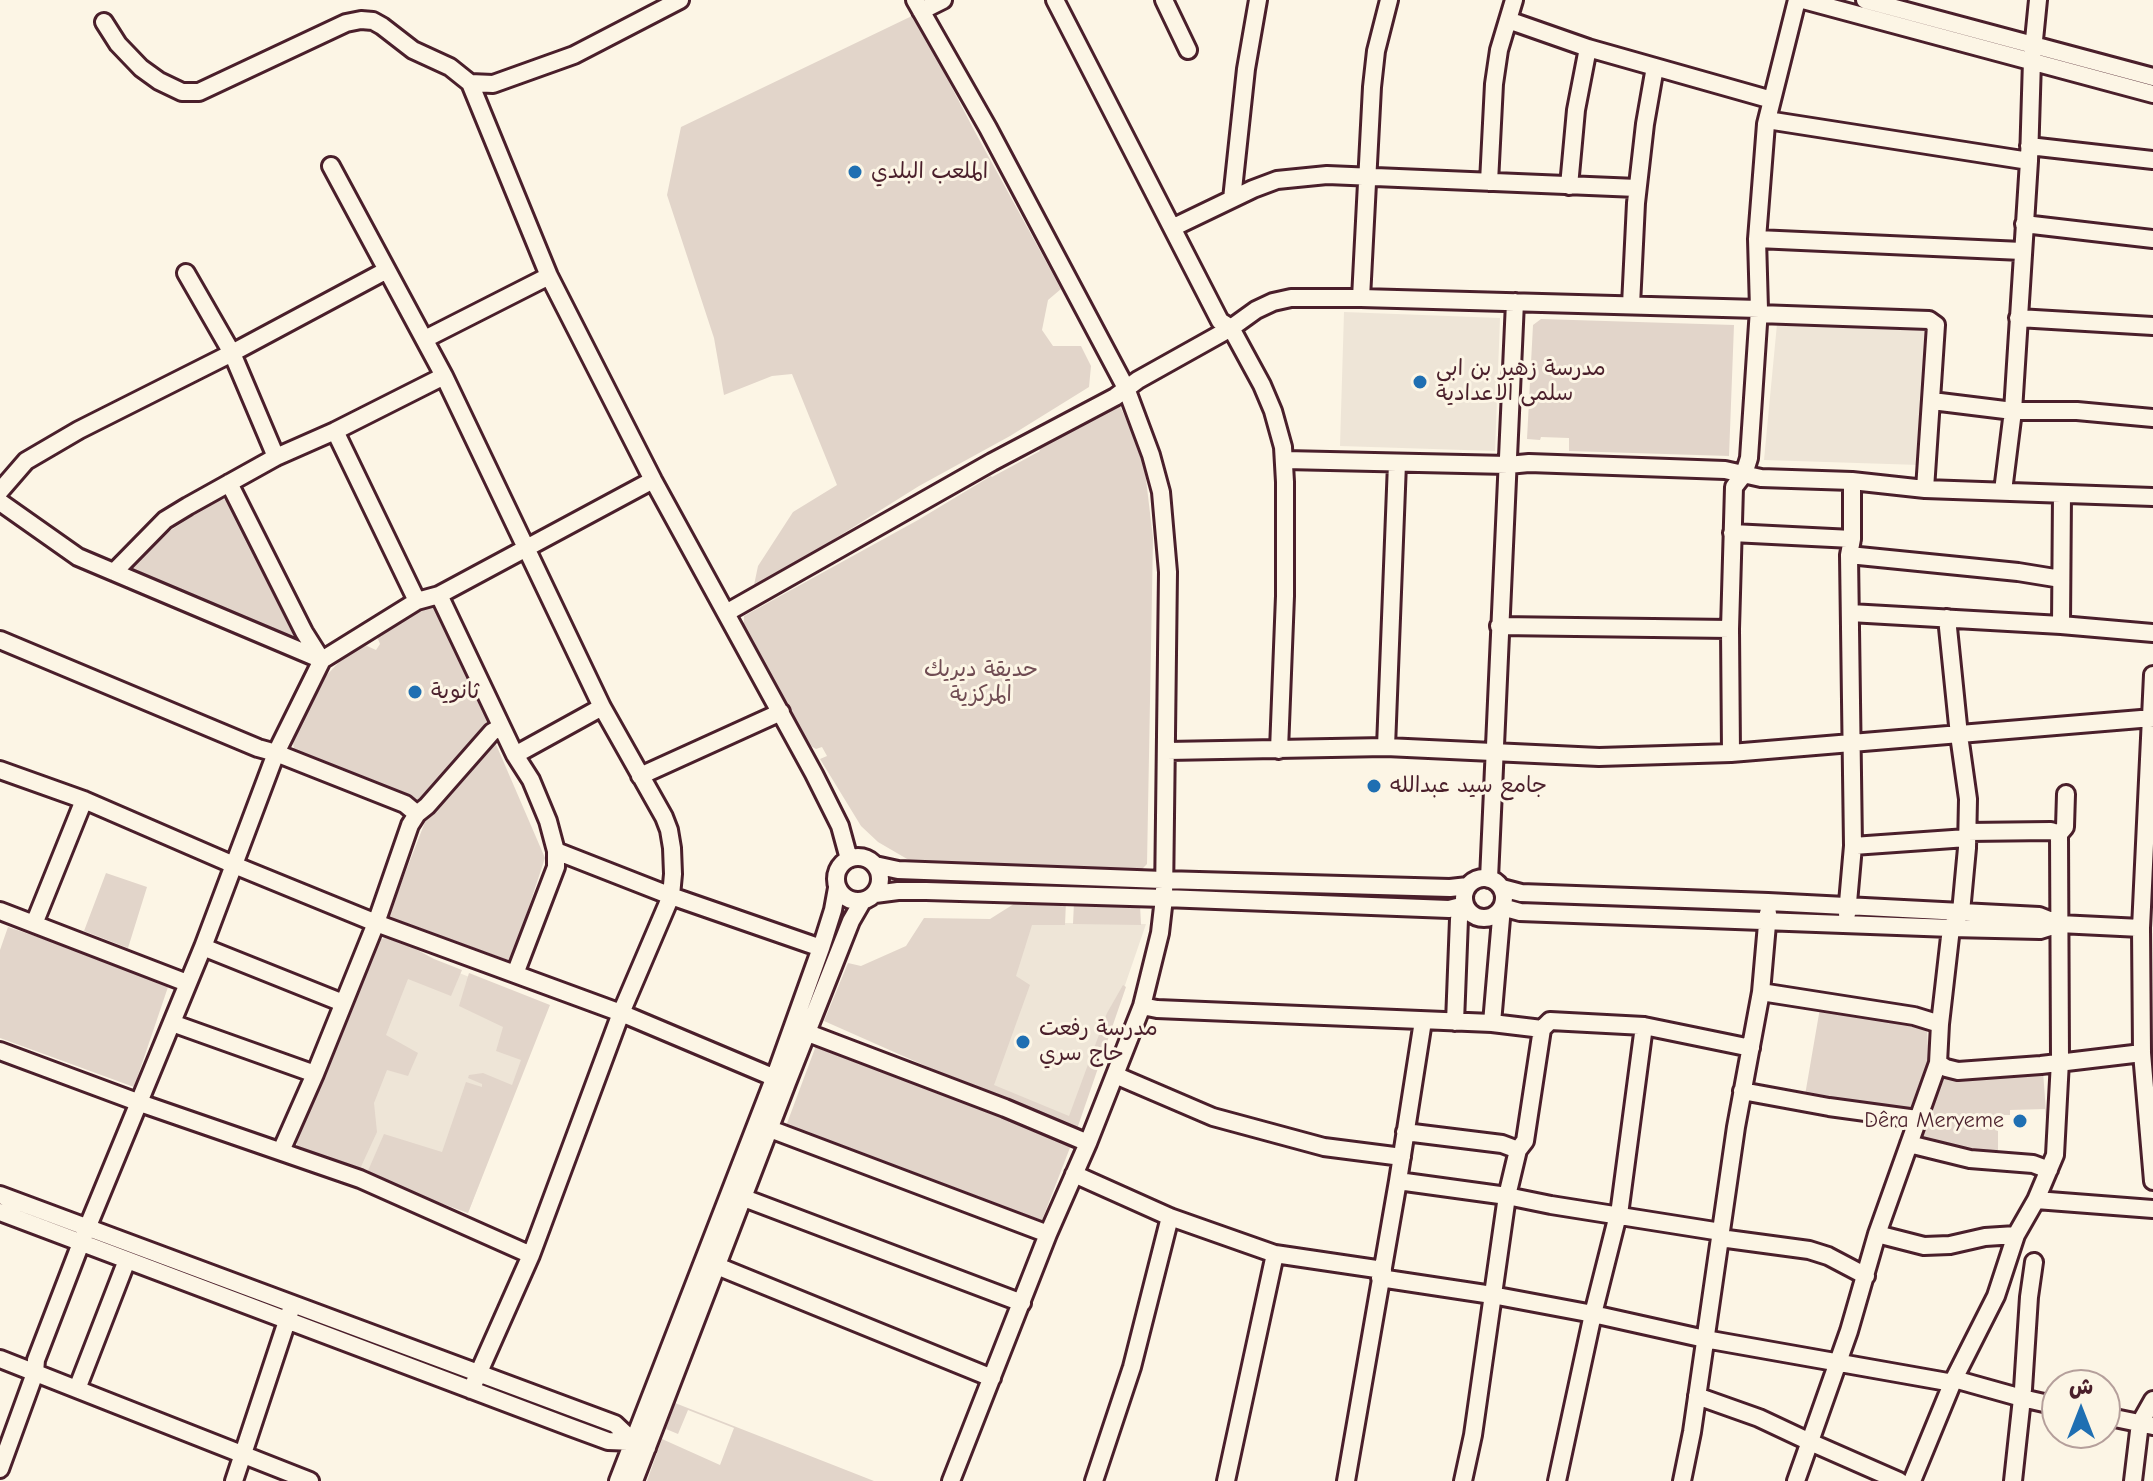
<!DOCTYPE html>
<meta charset="utf-8">
<style>
body{margin:0}
#map{position:relative;width:2153px;height:1481px;overflow:hidden;background:#fcf5e5;font-family:"Comic Neue","Playpen Sans Arabic",sans-serif}
canvas{display:block}
.north{position:absolute;left:2041px;top:1369px;width:80px;height:80px;box-sizing:border-box;background:#fcf5e5;border:2px solid #b59f9b;border-radius:50%;rotate:0deg;font-size:22px;font-weight:700;line-height:32px;text-align:center;color:#4a1f2b}
.north::after{content:'';display:block;margin:auto;width:28px;height:36px;background:#1f6fb2;clip-path:polygon(50% 0,100% 100%,50% 72%,0 100%)}
</style>
<div id="map">
<canvas width="2153" height="1481"></canvas>
<div class="north">ش</div>
</div>
<script>
const g = document.querySelector('canvas').getContext('2d');
g.lineJoin = 'round';
function paint(path, color) { g.fillStyle = color; g.fill(path, 'evenodd'); }
const toPath = rows => new Path2D(rows.map(r => 'M' + r).join(''));
function strokePath(path, color, width, dash) { g.strokeStyle = color; g.lineWidth = width; g.lineCap = dash ? 'butt' : 'round'; g.setLineDash(dash || []); g.stroke(path); }
function drawText(font, color, halo, rows, align = 'center') {
  g.font = font + ' "Comic Neue","Playpen Sans Arabic",sans-serif'; g.lineWidth = 6; g.setLineDash([]); g.textBaseline = 'middle'; g.strokeStyle = halo; g.fillStyle = color; for (const [text, x, y, turn = 0] of rows) {
    g.save(); g.translate(x, y); g.rotate((+turn || 0) * Math.PI / 180); g.textAlign = isNaN(turn) ? turn : align; if (halo) g.strokeText(text, 0, 0); g.fillText(text, 0, 0); g.restore();
  }
}
paint(toPath([
 [1344,312,1500,318,1495,451,1340,446],
 [1777,324,1932,329,1920,465,1764,460],
 [989,922,1146,924,1076,1128,931,1066],
 [379,942,547,1007,468,1213,299,1148]
]), '#eee5d7');
paint(toPath([
 [914,15,974,130,1061,289,1048,300,1042,330,1053,346,1081,346,1091,366,1089,387,1010,436,919,486,753,590,758,566,793,512,837,485,792,374,772,376,724,395,714,338,667,195,681,127],
 [1541,319,1734,325,1729,456,1569,451,1569,438,1541,437,1540,440,1527,439,1533,325],
 [1118,402,1133,434,1145,471,1153,538,1147,864,1138,873,914,863,878,842,861,826,820,759,827,756,822,747,816,749,809,745,800,732,744,633,744,616,918,520,991,476,992,477,1040,451,1037,445],
 [222,499,227,500,292,624,295,631,292,637,175,587,137,574,132,570,132,566,161,537,210,504],
 [419,606,441,609,491,726,420,806,294,751,293,742,295,730,324,678,339,662,361,647,367,646,376,650,380,644,376,634],
 [495,742,545,858,511,961,388,917,425,822,451,789],
 [106,873,147,887,128,948,84,931],
 [1519,900,1741,908,1741,912,1519,904],
 [1066,901,1065,925,1032,925,1016,976,1030,985,994,1085,1069,1116,1107,1013,1123,985,1126,987,1077,1129,989,1094,824,1021,848,963,861,966,906,946,924,918,990,919,1017,902],
 [1074,902,1140,905,1141,925,1073,924],
 [8,927,157,977,168,987,134,1087,0,1038,0,950],
 [385,938,410,946,434,959,462,970,451,996,408,979,386,1035,418,1053,408,1076,387,1070,374,1103,377,1132,359,1171,367,1173,384,1134,442,1152,466,1082,482,1087,482,1084,468,1078,469,1075,483,1073,512,1085,521,1060,496,1051,503,1027,459,1006,469,973,550,1005,468,1213,298,1151,297,1147,297,1140,361,973,378,940],
 [1820,1008,1915,1021,1927,1030,1929,1061,1915,1108,1908,1114,1804,1101],
 [817,1043,1039,1126,1071,1145,1039,1228,786,1126],
 [2043,1071,2048,1140,2045,1109,2010,1110,2010,1115,1995,1115,1995,1130,1998,1131,1998,1152,2041,1155,2046,1161,1919,1144,1939,1077],
 [675,1403,874,1481,647,1481,662,1439,720,1465,734,1428,688,1410,678,1434,666,1429]
]), '#e2d5ca');
const street = toPath([
 [915,0,988,128,1126,388,1151,455,1161,492,1168,572,1164,898,1160,933,1142,1006,1088,1143,1048,1234,951,1481],
 [1055,0,1220,321,1231,328,1262,385,1273,411,1283,447,1285,482,1285,596,1279,750],
 [1164,0,1188,50],
 [1803,0,2153,94],
 [1865,0,2153,77],
 [921,11,943,0],
 [1508,20,1588,48],
 [104,22,118,44,141,68,159,81,182,92,199,92,346,23,361,20,373,21,382,26,413,50,450,67,470,83,549,276,653,480,814,774,840,826,849,859],
 [470,83,493,84,574,55,680,0],
 [1767,120,2029,161],
 [2029,146,2153,160],
 [331,166,444,376,602,707,664,817,669,830,672,848,673,874,671,896,621,1013,531,1255,471,1390],
 [1489,182,1494,84,1499,50,1514,0],
 [1569,186,1576,110,1588,48,1772,100],
 [1232,199,1246,69,1258,0],
 [2024,224,2153,239],
 [1174,227,1253,189,1277,180,1327,175,1637,188],
 [1757,239,2022,251],
 [186,273,232,353,276,457],
 [1361,298,1372,87,1376,51,1389,0],
 [1631,305,1636,203,1645,124,1655,67],
 [1758,314,1929,320,1936,325,1925,489],
 [2018,318,2153,326],
 [425,339,549,276],
 [1932,401,2013,411,2077,411,2153,418],
 [335,431,417,601],
 [1285,460,1508,465,1529,463,1725,470,1761,478,1852,481,1925,489,2153,497],
 [229,483,304,632,321,659],
 [0,491,26,461,79,430,232,353,387,270],
 [2003,491,2013,411,2029,161,2032,60,2038,0],
 [0,502,78,557,322,660],
 [1732,533,1852,539],
 [1849,555,2018,572,2061,579],
 [114,572,165,520,188,506,276,457,335,431,444,376],
 [439,595,515,755,531,780,548,821,556,851,556,867,515,974],
 [726,613,992,462,1115,397,1138,380,1231,328,1256,310,1273,302,1291,298,1361,298,1759,309],
 [1850,613,2061,625,2153,633],
 [2061,625,2062,494],
 [1499,626,1730,629],
 [0,640,258,748,276,753,405,804,417,814],
 [2153,675,2141,928,2142,1053,2153,1181],
 [1386,747,1397,463],
 [1167,751,1386,747,1599,757,1731,753,2153,718],
 [1731,753,1730,629,1734,487,1744,474,1749,458,1759,309,1757,239,1766,124,1797,0],
 [515,755,602,707],
 [0,770,84,800,234,865,376,923,621,1013,787,1083],
 [640,776,781,712],
 [1967,832,2051,831,2059,834],
 [1853,846,1967,838],
 [556,851,671,896,821,948],
 '836 879a22 22 0 1 1 44 0a22 22 0 1 1-44 0Z',
 [875,865,898,870,1163,880,1450,888,1468,886],
 '1464 898a20 20 0 1 1 40 0a20 20 0 1 1-40 0Z',
 [1489,879,1515,302],
 [1502,888,1521,893,1768,902,2039,916,2059,924,2141,928],
 [875,894,898,891,926,891,1164,898,1449,909,1465,905,1459,919,1455,1022],
 [0,911,187,983],
 [1847,914,1853,846,1849,555,1852,539,1852,481],
 [34,924,84,800],
 [203,947,343,1003],
 [1761,992,1914,1016,1940,1024],
 [1142,1006,1157,1009,1492,1023,1542,1029,1550,1021,1644,1026,1751,1048],
 [172,1023,315,1074],
 [1492,1023,1502,907,1520,912,1951,928,2040,930,2059,924],
 [808,1033,1005,1108,1088,1143],
 [0,1051,140,1103,360,1179,531,1255],
 [1938,1063,1946,1068,1958,1071,2041,1065,2142,1053],
 [1115,1075,1213,1117,1324,1147,1402,1157],
 [1742,1091,1829,1107,1917,1119],
 [770,1129,1048,1234],
 [1405,1132,1502,1144,1518,1150],
 [1909,1144,1970,1159,2033,1164,2049,1170],
 [281,1151,315,1074,376,923,410,825,417,814,427,806,492,732,501,727],
 [1074,1174,1170,1217,1275,1254,1383,1270],
 [1398,1181,1507,1196,1551,1205,1721,1232],
 [0,1195,615,1424,634,1442],
 [744,1198,1022,1303],
 [2036,1200,2153,1209],
 [0,1212,570,1427,608,1441,634,1442,647,1448],
 [1877,1234,1924,1246,1950,1245,1985,1237,2016,1235],
 [1720,1238,1809,1250,1828,1256,1866,1276],
 [717,1266,992,1378],
 [1380,1278,1492,1295,1593,1314,1705,1339,1953,1383],
 [0,1359,310,1481],
 [1954,1379,2022,1398,2057,1406],
 [77,1389,127,1260],
 [1697,1396,1759,1418,1810,1442,1899,1481],
 [2105,1416,2153,1426],
 [0,1469,35,1373,36,1360,81,1243,203,947,276,753,322,660,417,601,439,595,653,480],
 [234,1481,290,1312],
 [618,1481,774,1079,821,948,833,910,837,888],
 [634,1481,787,1083,851,921,862,902],
 [1094,1481,1132,1367,1170,1217],
 [1226,1481,1275,1254],
 [1346,1481,1398,1181,1423,1021],
 [1463,1481,1473,1435,1507,1196,1518,1150,1525,1141,1542,1029],
 [1557,1481,1593,1314,1620,1207,1644,1026],
 [1682,1481,1692,1432,1736,1127,1761,992,1768,913],
 [1796,1481,1849,1331,1877,1234,1938,1063,1940,1024,1951,928,1961,912,1967,848,1968,799,1959,735,1947,618],
 [1912,1481,1954,1379,1996,1296,2016,1235,2036,1200,2055,1155,2060,1061,2059,834,2065,827,2066,794],
 [2013,1481,2023,1389,2029,1297,2034,1262],
 [2133,1481,2140,1423,2153,1400]
]);
strokePath(street, '#4a1f2b', 22);
strokePath(street, '#fcf5e5', 16);
for (const [x, y, r, color] of [
 [855,172,8,"#1f6fb2"],
 [1420,382,8,"#1f6fb2"],
 [415,692,8,"#1f6fb2"],
 [1374,786,8,"#1f6fb2"],
 [1023,1042,8,"#1f6fb2"],
 [2020,1121,8,"#1f6fb2"]
]) { const dot = new Path2D(); dot.arc(x, y, r, 0, 2 * Math.PI); g.fillStyle = color; g.fill(dot); strokePath(dot, '#fcf5e5', 3); }
drawText('22px', '#4a1f2b', '#fcf5e5', [
 ["الملعب البلدي",871,172],
 ["مدرسة زهير بن ابي",1436,369],
 ["سلمى الاعدادية",1436,394],
 ["ثانوية",431,692],
 ["جامع سيد عبدالله",1390,786],
 ["مدرسة رفعت",1039,1029],
 ["حاج سري",1039,1054],
 ["Dêra Meryeme",2004,1121,"right"]
], 'left');
drawText('22px', '#704c53', '#fcf5e5', [
 ["حديقة ديريك",981,670],
 ["المركزية",981,695]
]);
</script>
